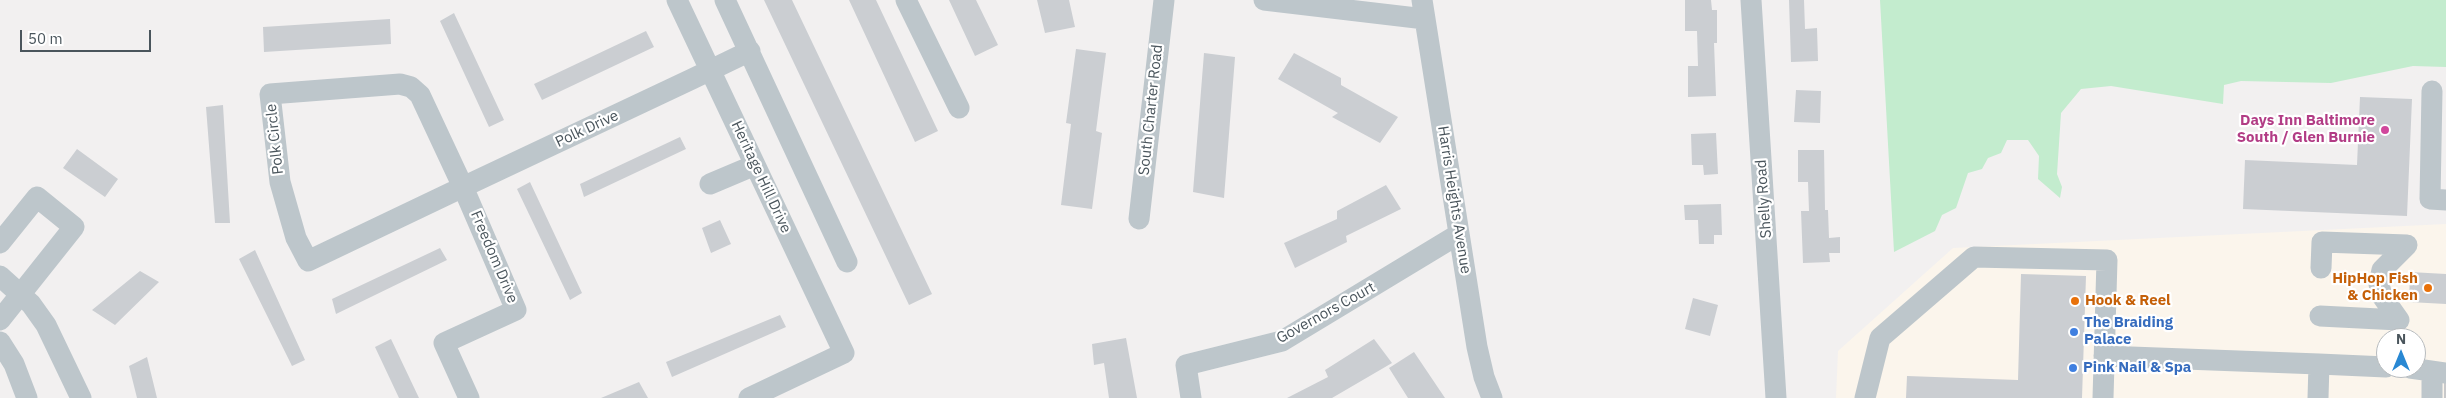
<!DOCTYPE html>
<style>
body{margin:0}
#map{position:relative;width:2446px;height:398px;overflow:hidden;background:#f2f0f0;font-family:"IBM Plex Sans",sans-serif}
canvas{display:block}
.north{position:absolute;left:2376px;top:328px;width:50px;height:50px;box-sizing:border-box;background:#fff;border:1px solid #b7bbbe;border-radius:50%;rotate:0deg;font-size:14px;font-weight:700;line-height:20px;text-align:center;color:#4a555c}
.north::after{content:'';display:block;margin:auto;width:18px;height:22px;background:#2988d3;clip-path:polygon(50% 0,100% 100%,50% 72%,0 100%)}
.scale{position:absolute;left:20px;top:30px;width:131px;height:22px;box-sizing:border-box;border:2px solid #4a555c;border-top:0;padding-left:6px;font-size:15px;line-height:18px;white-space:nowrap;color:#4a555c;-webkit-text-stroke:4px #fff;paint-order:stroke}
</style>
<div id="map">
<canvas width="2446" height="398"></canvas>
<div class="north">N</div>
<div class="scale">50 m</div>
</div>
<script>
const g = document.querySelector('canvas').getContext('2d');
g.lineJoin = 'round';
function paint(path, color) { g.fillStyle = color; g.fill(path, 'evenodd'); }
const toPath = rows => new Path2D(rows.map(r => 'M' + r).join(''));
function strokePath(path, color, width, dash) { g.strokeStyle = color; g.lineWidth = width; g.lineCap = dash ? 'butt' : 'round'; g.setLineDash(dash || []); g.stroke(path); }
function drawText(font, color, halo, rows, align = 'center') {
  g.font = font + ' "IBM Plex Sans",sans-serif'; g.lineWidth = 4.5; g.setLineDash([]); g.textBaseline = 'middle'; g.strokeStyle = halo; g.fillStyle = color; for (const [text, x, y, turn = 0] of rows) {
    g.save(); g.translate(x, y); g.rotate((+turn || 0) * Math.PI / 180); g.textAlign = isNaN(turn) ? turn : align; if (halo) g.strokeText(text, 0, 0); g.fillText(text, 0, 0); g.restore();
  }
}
paint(toPath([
 [2446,224,2446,398,1836,398,1838,351,1953,248],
 [2386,338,2416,338,2416,368,2386,368]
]), '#fbf5ec');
paint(toPath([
 [1880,0,2446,0,2446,67,2413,66,2331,83,2241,81,2224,85,2223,104,2111,86,2081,89,2061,113,2057,174,2062,187,2060,198,2038,179,2039,156,2028,140,2007,140,2001,153,1988,158,1982,169,1968,173,1956,208,1942,215,1935,231,1894,252]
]), '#c3ecce');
paint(toPath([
 [764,0,792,0,932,294,909,305],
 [849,0,876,0,938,131,915,142],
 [949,0,976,0,998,45,975,56],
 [1037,0,1069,0,1075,27,1045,33],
 [1685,0,1711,0,1712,10,1717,10,1717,43,1714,43,1716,96,1688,97,1688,66,1698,66,1697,31,1685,31],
 [1789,0,1804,0,1805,29,1817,28,1818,61,1791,62],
 [454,13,504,120,489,127,440,21],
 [390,19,391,44,264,52,263,27],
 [646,31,654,47,542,100,534,84],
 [1076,49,1106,53,1096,131,1102,133,1092,209,1061,205,1071,124,1066,123],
 [1204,53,1235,57,1224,198,1193,192],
 [1294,53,1341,78,1341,85,1398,117,1380,143,1332,117,1338,113,1278,79],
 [1796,90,1821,91,1820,123,1794,122],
 [2360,97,2412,99,2407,216,2243,209,2245,160,2357,165],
 [223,105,230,223,215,223,206,107],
 [1716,133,1718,174,1704,175,1703,165,1692,165,1691,134],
 [680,137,686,149,584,197,580,184],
 [77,149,118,179,105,197,63,168],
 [1798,150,1824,150,1825,210,1828,210,1829,238,1840,237,1840,253,1829,253,1830,262,1803,263,1801,211,1809,211,1808,182,1798,182],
 [530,182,582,293,570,300,517,189],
 [1386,185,1401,209,1346,236,1347,242,1295,268,1284,243,1337,219,1337,211],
 [1721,204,1722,235,1714,235,1714,244,1699,244,1698,220,1685,220,1684,205],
 [720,220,731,244,711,253,702,228],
 [440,248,447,260,336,314,332,299],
 [255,250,305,360,292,366,239,259],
 [140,271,159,282,115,325,92,310],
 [2410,272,2446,274,2446,304,2409,302],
 [2021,274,2086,276,2082,398,1906,398,1907,376,2018,380],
 [1693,298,1718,305,1710,336,1685,329],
 [780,315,786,327,672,377,666,362],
 [1126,338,1137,398,1109,398,1104,363,1094,365,1092,344],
 [391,339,419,398,399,398,375,347],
 [1374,339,1392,363,1332,398,1287,398,1328,377,1325,370],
 [1414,352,1445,398,1408,398,1389,368],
 [147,357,157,398,137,398,129,366],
 [639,382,648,398,601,398]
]), '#cbced2');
strokePath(toPath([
 [2444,388,2446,388]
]), '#c8c9cb', 21, [21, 11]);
strokePath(toPath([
 [677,0,844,353,749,398],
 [725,0,847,262],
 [906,0,959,108],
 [1264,0,1425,19],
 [1422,0,1477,347,1484,377,1492,398],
 [1751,0,1776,398],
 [2432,91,2430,199,2446,200],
 [710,184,755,165],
 [1139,219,1164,0],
 [0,243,37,197,74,227,0,320],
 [2321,268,2322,242,2407,245],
 [0,276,31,304,46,325,81,398],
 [2320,316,2399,320],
 [2399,320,2382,296,2379,284,2382,270,2407,245],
 [0,342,14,364,27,398],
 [2104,356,2319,364],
 [2410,368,2446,373],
 [469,398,444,343,516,310,463,187,420,95,411,87,400,84,270,94,280,182,296,238,308,261,463,187,692,79,750,51],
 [1191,398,1186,365,1282,341,1459,234],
 [1865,398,1880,338,1974,257,2107,260,2103,398],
 [2318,398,2319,364,2386,367],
 [2432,398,2432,371]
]), '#bdc6cb', 21);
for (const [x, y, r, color] of [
 [2385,130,5,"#d1479c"],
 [2428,288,5,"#e8710a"],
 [2075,301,5,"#e8710a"],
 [2074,332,5,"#3f7fe0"],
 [2073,368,5,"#3f7fe0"]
]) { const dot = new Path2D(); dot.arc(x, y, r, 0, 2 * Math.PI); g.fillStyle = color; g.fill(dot); strokePath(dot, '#fff', 2); }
drawText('15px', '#4a555c', '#fff', [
 ["South Charter Road",1151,110,-84],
 ["Polk Drive",587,129,-25],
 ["Polk Circle",275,139,-96],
 ["Heritage Hill Drive",761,177,65],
 ["Shelly Road",1764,199,-94],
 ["Harris Heights Avenue",1454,200,81],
 ["Freedom Drive",494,257,67],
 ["Governors Court",1326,313,-29]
]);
drawText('bold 15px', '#b23c85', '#fff', [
 ["Days Inn Baltimore",2375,121],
 ["South / Glen Burnie",2375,138]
], 'right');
drawText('bold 15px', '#c56008', '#fff', [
 ["HipHop Fish",2418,279],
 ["& Chicken",2418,296],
 ["Hook & Reel",2085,301,"left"]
], 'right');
drawText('bold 15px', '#366cbe', '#fff', [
 ["The Braiding",2084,323],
 ["Palace",2084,340],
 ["Pink Nail & Spa",2083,368]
], 'left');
</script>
